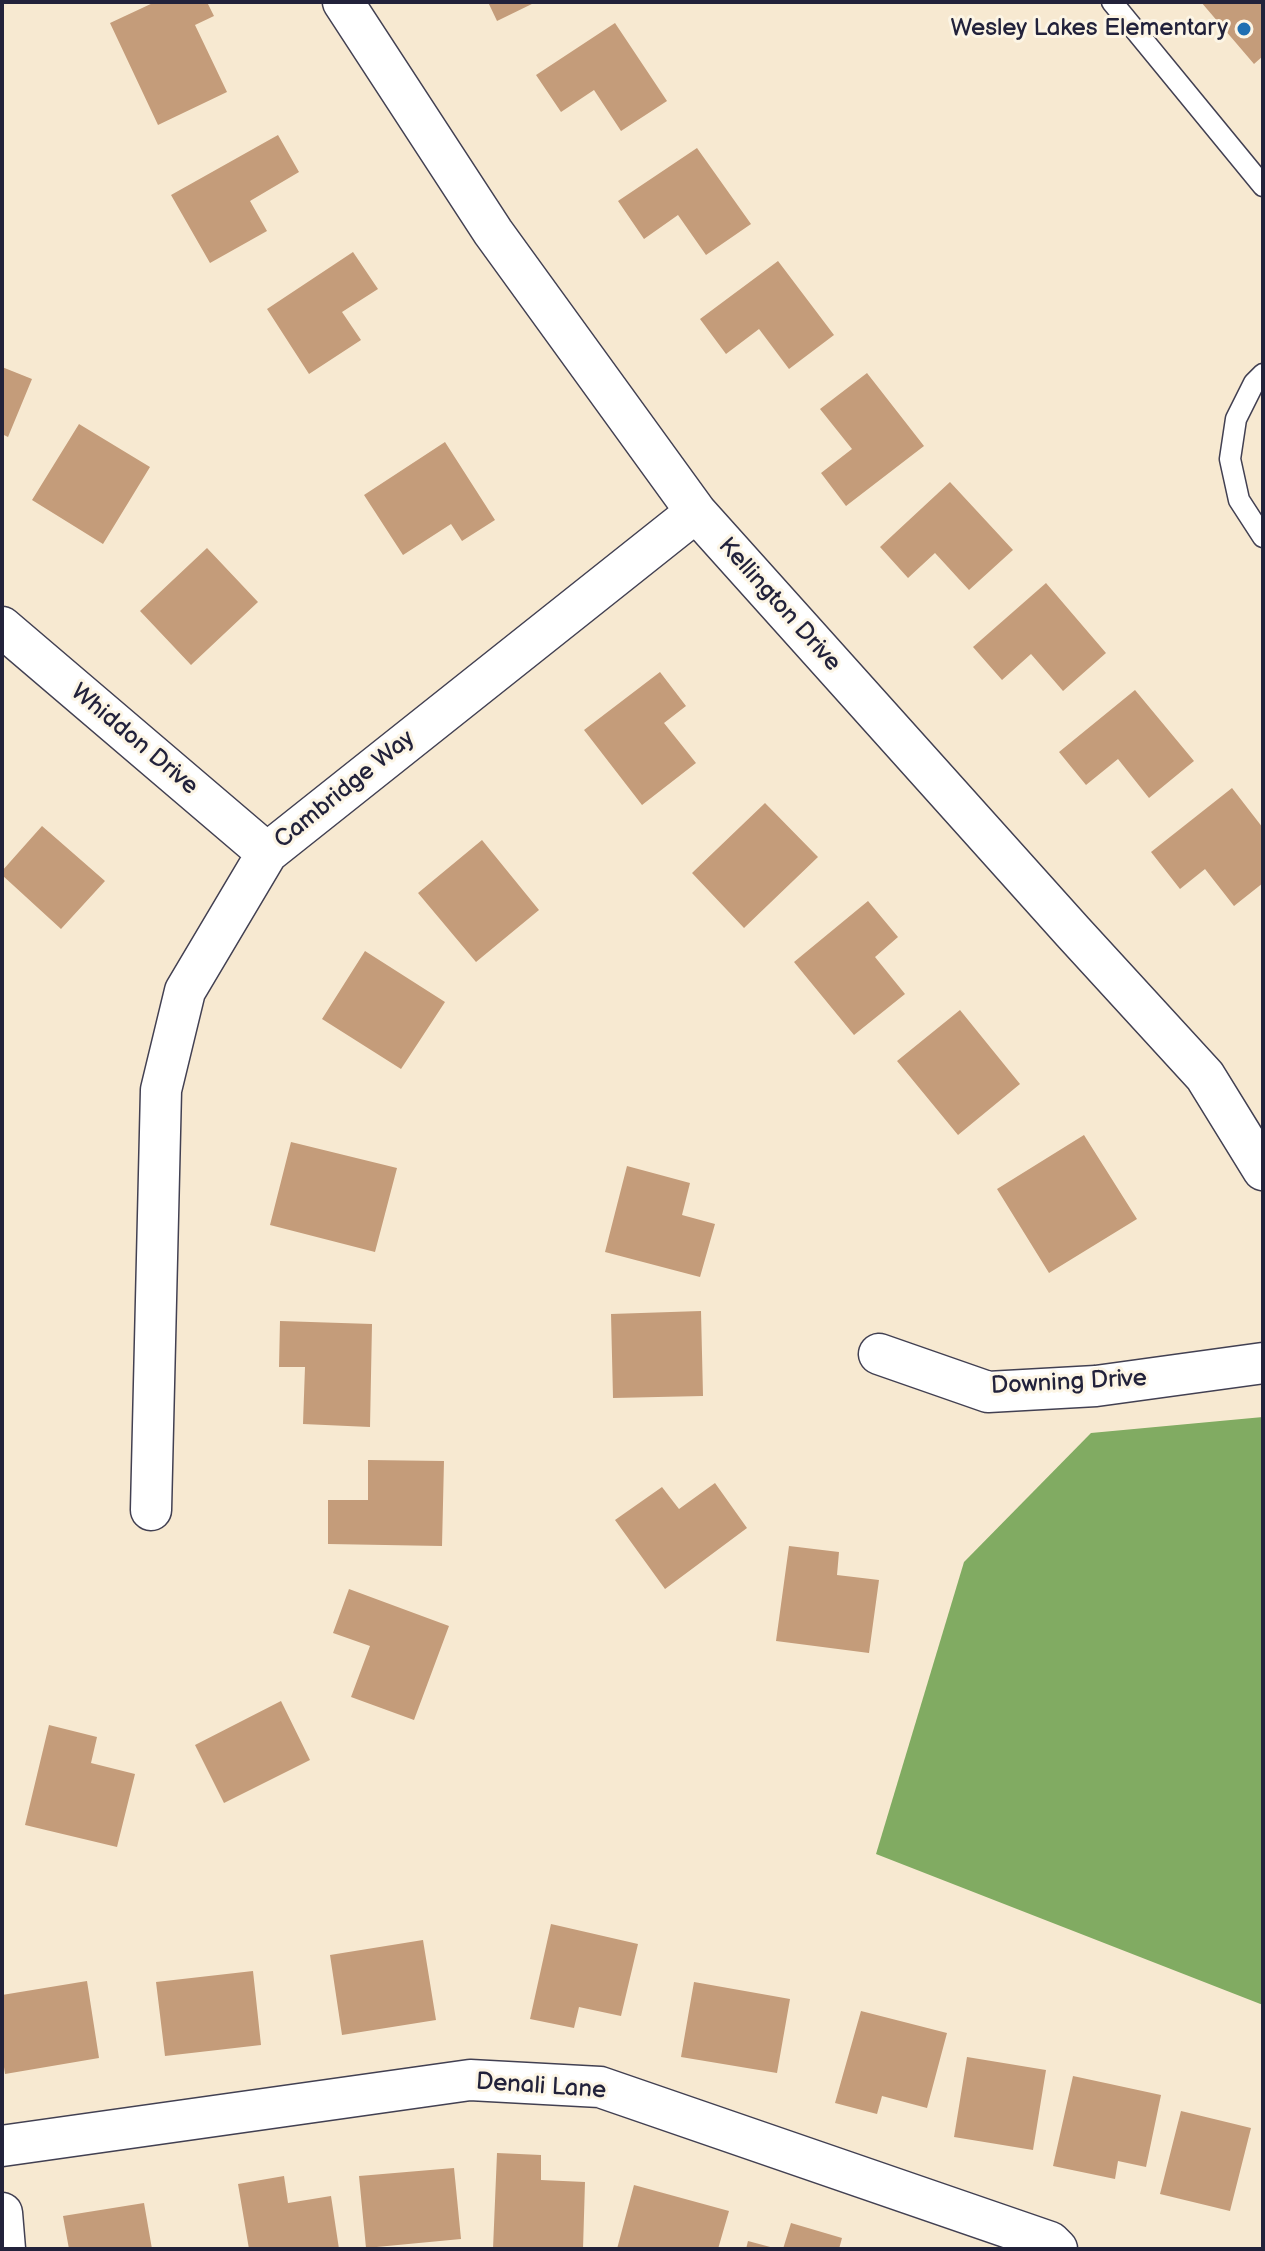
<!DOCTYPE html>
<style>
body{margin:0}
#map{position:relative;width:1265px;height:2251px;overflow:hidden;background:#f7e9d1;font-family:"Balsamiq Sans",sans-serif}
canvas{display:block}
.frame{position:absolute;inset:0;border:4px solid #22223b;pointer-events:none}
</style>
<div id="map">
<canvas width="1265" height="2251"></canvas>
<div class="frame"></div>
</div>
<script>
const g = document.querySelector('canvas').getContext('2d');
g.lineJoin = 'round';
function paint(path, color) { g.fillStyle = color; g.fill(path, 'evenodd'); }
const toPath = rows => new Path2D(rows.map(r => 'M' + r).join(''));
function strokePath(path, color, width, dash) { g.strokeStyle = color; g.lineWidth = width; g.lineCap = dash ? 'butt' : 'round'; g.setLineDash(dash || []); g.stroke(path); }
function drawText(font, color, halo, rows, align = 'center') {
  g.font = font + ' "Balsamiq Sans",sans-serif'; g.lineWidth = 6; g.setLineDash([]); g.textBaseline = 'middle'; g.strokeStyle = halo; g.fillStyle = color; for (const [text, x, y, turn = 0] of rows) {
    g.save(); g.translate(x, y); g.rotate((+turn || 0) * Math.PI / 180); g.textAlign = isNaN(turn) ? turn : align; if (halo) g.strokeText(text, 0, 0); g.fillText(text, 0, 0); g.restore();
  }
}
paint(toPath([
 [1263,1417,1263,2005,876,1854,964,1562,1091,1433]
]), '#81ab62');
paint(toPath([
 [155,2,207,2,214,16,195,25,227,92,158,125,110,23],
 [488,2,536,2,497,21],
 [1201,2,1263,2,1263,56,1254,64],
 [615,23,667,101,621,131,594,90,561,112,536,75],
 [278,135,299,172,250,201,267,231,210,263,171,195],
 [697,148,751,224,706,255,678,215,644,239,618,201],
 [353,252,378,289,342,312,361,340,309,374,267,309],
 [778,261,834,335,789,369,759,329,726,354,700,319],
 [2,367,32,379,8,437,2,434],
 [867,373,924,446,846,506,821,473,852,449,820,409],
 [79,424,150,467,103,544,32,500],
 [445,442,495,520,462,541,451,524,403,555,364,495],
 [950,482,1013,550,969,590,935,553,908,578,880,547],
 [207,548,258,602,191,665,140,611],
 [1046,583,1106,653,1063,691,1031,654,1002,680,973,647],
 [660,672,686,706,664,723,696,763,642,805,584,730],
 [1135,690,1194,761,1149,798,1118,759,1086,785,1059,752],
 [1232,788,1263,828,1263,883,1234,906,1205,869,1180,889,1151,852],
 [765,803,818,857,744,928,692,873],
 [42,826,105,881,61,929,2,875,2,871],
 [482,840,539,910,476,962,418,893],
 [868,901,898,937,875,957,905,994,854,1035,794,962],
 [365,951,445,1002,401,1069,322,1019],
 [960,1010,1020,1084,958,1135,897,1061],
 [1084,1135,1137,1219,1049,1273,997,1189],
 [291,1142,397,1168,375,1252,270,1225],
 [627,1166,690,1183,682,1215,715,1224,700,1277,605,1252],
 [701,1311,703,1396,613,1398,611,1314],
 [280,1321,372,1324,370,1427,303,1424,305,1367,279,1367],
 [368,1460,444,1461,442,1546,328,1544,328,1500,368,1500],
 [715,1483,747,1528,665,1589,615,1520,662,1487,679,1509],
 [789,1546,839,1552,837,1575,879,1580,869,1653,776,1641],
 [349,1589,449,1626,414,1720,351,1697,370,1646,333,1633],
 [281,1701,310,1760,224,1803,195,1745],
 [49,1725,97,1737,91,1763,135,1774,117,1847,25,1825],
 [551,1924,638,1944,621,2016,579,2007,574,2028,530,2019],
 [423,1940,436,2020,342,2035,330,1955],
 [253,1971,261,2045,165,2056,156,1982],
 [87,1981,99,2058,5,2074,2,2053,2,1995],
 [694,1982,790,1999,777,2073,681,2057],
 [861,2011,947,2033,927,2108,882,2096,877,2114,835,2103],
 [967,2057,1046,2070,1033,2150,954,2137],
 [1073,2076,1161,2095,1146,2167,1118,2161,1115,2179,1053,2166],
 [1181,2111,1251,2128,1230,2211,1160,2194],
 [497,2153,541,2155,541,2180,585,2182,583,2249,493,2249],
 [454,2168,461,2239,366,2248,359,2176],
 [284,2176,288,2203,331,2196,339,2249,249,2249,238,2184],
 [634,2185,729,2211,718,2249,617,2249],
 [144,2203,152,2249,69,2249,63,2216],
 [791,2223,842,2238,839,2249,783,2249],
 [748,2241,774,2248,774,2249,746,2249]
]), '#c49c7a');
const service = toPath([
 [1112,2,1263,186],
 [1263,374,1254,383,1236,419,1230,459,1239,500,1263,537]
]);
const minor = toPath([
 [343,2,493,232,696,512,1073,932,1205,1076,1263,1170],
 [2,627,267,853],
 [879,1354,988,1392,1096,1386,1263,1363],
 [151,1510,161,1090,185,991,267,853,696,512],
 [2,2146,470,2080,600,2087,1050,2242,1057,2249],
 [2,2213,5,2249]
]);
strokePath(service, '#424052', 23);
strokePath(minor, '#424052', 43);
strokePath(service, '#fff', 20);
strokePath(minor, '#fff', 40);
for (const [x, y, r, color] of [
 [1244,29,8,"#1f6fb2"]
]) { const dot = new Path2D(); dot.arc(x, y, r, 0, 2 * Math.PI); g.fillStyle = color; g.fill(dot); strokePath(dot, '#fcf5e5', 3); }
drawText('24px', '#22223b', '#fcf5e5', [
 ["Wesley Lakes Elementary",1228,29]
], 'right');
drawText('24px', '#22223b', '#fcf5e5', [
 ["Kellington Drive",779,605,48],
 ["Whiddon Drive",134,740,40],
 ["Cambridge Way",345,790,-39],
 ["Downing Drive",1069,1383,-3],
 ["Denali Lane",541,2087,4]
]);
</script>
